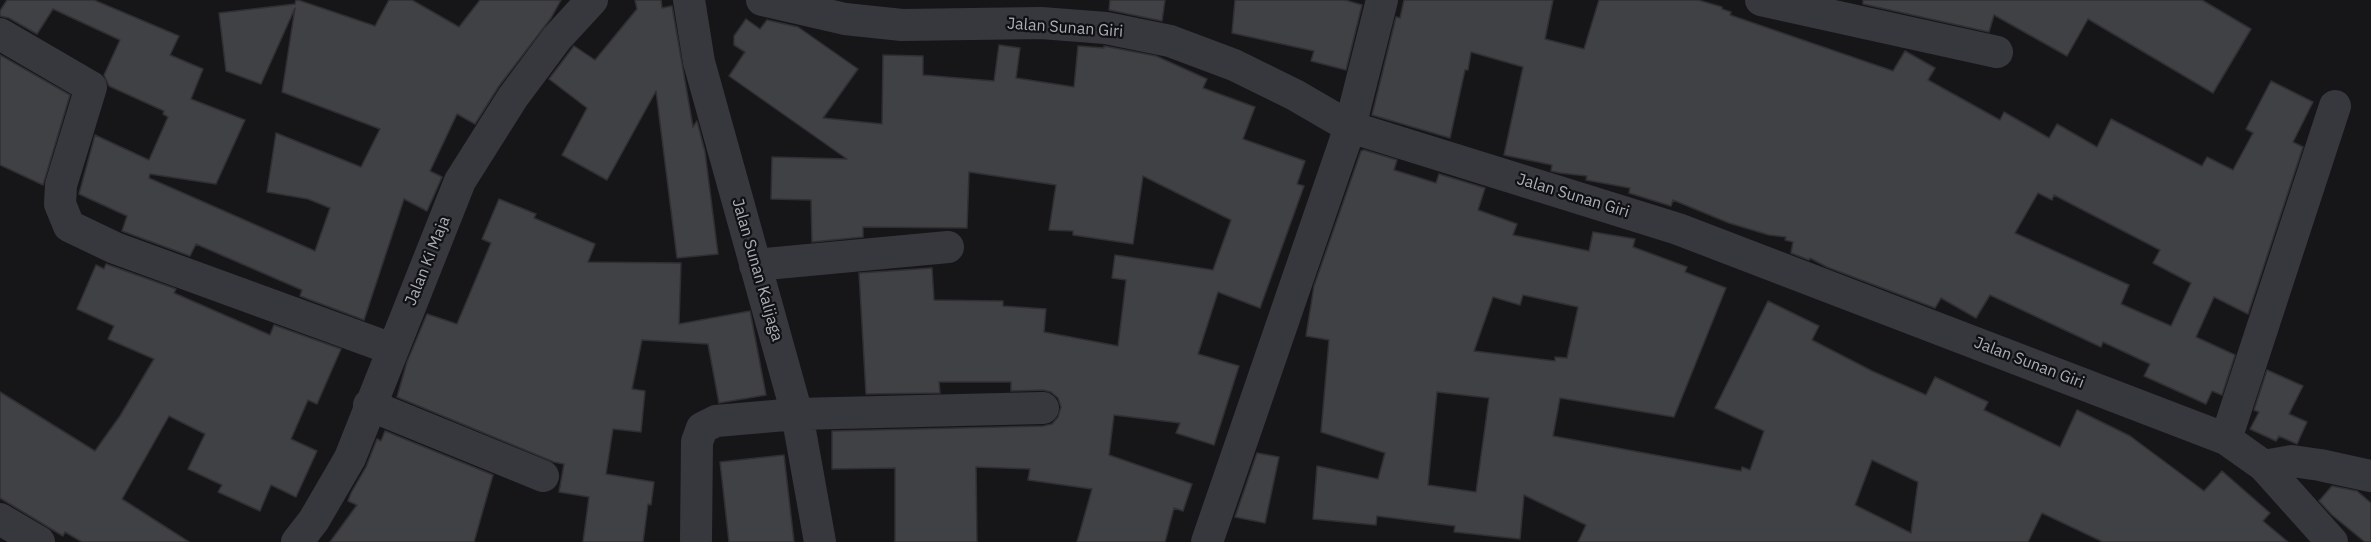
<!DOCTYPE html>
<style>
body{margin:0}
canvas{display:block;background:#161618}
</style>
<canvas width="2371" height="542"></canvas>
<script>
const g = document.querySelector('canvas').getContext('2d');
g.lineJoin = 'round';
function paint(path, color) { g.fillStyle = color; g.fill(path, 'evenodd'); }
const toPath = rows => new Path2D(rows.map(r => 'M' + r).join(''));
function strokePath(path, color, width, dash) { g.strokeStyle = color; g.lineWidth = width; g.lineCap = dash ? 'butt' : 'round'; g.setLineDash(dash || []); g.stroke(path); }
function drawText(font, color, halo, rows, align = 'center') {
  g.font = font + ' "IBM Plex Sans",sans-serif'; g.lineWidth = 4.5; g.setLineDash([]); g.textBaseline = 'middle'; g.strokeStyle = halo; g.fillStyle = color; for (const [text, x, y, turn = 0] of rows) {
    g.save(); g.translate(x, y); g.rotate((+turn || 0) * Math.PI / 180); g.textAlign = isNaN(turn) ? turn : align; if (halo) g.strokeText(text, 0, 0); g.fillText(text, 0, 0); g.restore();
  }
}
const building = toPath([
 [7,0,94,0,179,36,170,55,203,69,191,99,245,120,216,184,150,174,149,178,315,251,330,208,308,199,267,192,276,133,361,167,380,129,282,92,295,8,261,84,226,71,219,13,295,4,296,0,298,0,375,26,389,0,412,0,459,27,480,0,561,0,551,18,499,86,475,124,457,114,430,171,442,177,427,211,404,199,364,320,300,296,302,290,196,244,190,256,122,231,127,216,79,194,95,135,149,160,168,117,163,114,164,111,109,86,104,75,120,40,53,9,37,34,9,18,0,16,0,11,7,0],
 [635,0,661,0,662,8,672,6,693,127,697,121,705,152,718,254,677,258,656,91,607,180,562,155,587,108,549,79,574,46,595,60,637,9,635,0],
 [1110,0,1165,0,1162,21,1109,10,1110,0],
 [1235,0,1345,0,1362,5,1346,70,1311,61,1314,51,1232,33,1235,0],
 [1404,0,1553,0,1545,39,1584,49,1599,0,1698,0,1722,7,1722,9,1731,12,1730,15,1893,71,1905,51,1935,68,1928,80,2000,120,2004,112,2049,138,2057,124,2097,147,2111,119,2202,166,2207,157,2233,170,2253,133,2246,129,2271,81,2313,102,2293,142,2303,147,2248,314,2214,297,2196,337,2235,355,2222,395,2212,391,2206,404,2144,376,2150,364,2103,342,2101,347,1990,295,1976,318,1941,298,1935,308,1827,267,1810,258,1809,260,1791,253,1793,242,1785,240,1786,237,1769,235,1729,223,1673,200,1671,206,1629,193,1630,188,1586,180,1587,176,1560,173,1551,171,1552,165,1504,155,1523,67,1471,52,1468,70,1465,70,1450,138,1372,115,1396,17,1400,18,1404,0],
 [2038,193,2052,200,2054,195,2160,250,2153,263,2191,283,2171,326,2121,304,2129,285,2015,233,2038,193],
 [1863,0,2202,0,2251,29,2213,93,2088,19,2067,56,1994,15,1989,32,1863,4,1863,0],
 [746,19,760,29,767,20,798,27,858,69,823,118,882,124,883,55,923,56,923,75,994,81,999,45,1020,48,1016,78,1074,87,1078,46,1104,48,1104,46,1156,56,1207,79,1203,88,1255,107,1243,139,1305,161,1297,184,1304,186,1260,308,1218,292,1198,354,1239,366,1214,445,1176,433,1180,423,1114,415,1109,455,1192,484,1183,511,1174,508,1165,542,1077,542,1092,489,1028,480,1030,469,976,467,977,542,895,542,895,468,832,469,832,431,1043,426,1052,424,1058,417,1061,407,1058,398,1051,392,1043,390,1011,391,1011,382,939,382,940,393,866,394,859,273,932,268,934,300,1003,301,1003,306,1046,309,1044,332,1118,346,1126,280,1112,278,1115,255,1213,270,1231,220,1143,176,1133,244,1073,235,1073,231,1049,230,1056,185,969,172,967,228,863,227,863,237,812,242,811,200,771,199,772,157,847,159,729,76,745,52,734,45,734,36,746,19],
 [0,55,70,95,43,185,0,165,0,55],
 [1364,150,1397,160,1394,170,1436,183,1439,174,1485,188,1478,210,1517,224,1513,235,1589,251,1593,232,1635,239,1633,247,1687,267,1685,272,1726,288,1674,417,1560,398,1553,436,1741,471,1742,467,1750,470,1764,431,1715,408,1768,301,1819,326,1812,340,1872,371,1926,395,1935,377,1988,402,1984,410,2060,447,2077,410,2130,436,2204,491,2222,471,2270,513,2263,521,2288,542,2103,542,2042,513,2028,542,1578,542,1586,525,1524,495,1520,539,1454,532,1455,526,1377,516,1376,525,1313,519,1317,466,1378,479,1385,453,1321,432,1329,340,1306,336,1314,286,1361,151,1364,150],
 [1523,295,1578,307,1567,358,1555,357,1555,361,1474,351,1493,297,1520,305,1523,295],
 [1437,392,1489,398,1476,492,1428,485,1437,392],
 [1872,460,1918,482,1911,533,1855,505,1872,460],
 [499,199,536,214,534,218,595,244,588,262,681,263,679,324,750,311,766,395,719,403,708,344,642,340,632,389,645,391,641,432,613,429,606,474,654,482,651,505,648,504,643,542,583,542,589,497,559,492,564,464,554,462,397,397,407,362,427,314,457,324,491,243,482,239,499,199],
 [106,264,176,289,174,293,270,335,274,325,341,349,317,404,308,400,291,439,317,451,296,497,271,485,260,511,218,492,222,485,188,469,205,434,169,416,122,499,189,542,82,542,65,532,63,536,0,498,0,392,95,451,120,416,154,359,108,339,114,326,77,309,96,265,104,269,106,264],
 [2267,370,2303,386,2289,414,2307,422,2297,444,2279,436,2276,441,2250,429,2259,412,2254,410,2267,370],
 [385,431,493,475,474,542,330,542,357,505,348,501,351,493,366,467,377,439,381,441,385,431],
 [1257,453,1279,457,1265,523,1235,517,1257,453],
 [784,455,794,542,729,542,720,462,784,455],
 [2332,486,2357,491,2371,503,2371,542,2365,542,2332,515,2319,501,2332,486]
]);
paint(building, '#404145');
strokePath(building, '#303034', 1.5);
strokePath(toPath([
 [689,0,699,62,797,414,820,542],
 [762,0,845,19,902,25,1041,23,1106,28,1170,41,1234,65,1295,95,1350,127,1678,229,2226,439,2264,466,2332,542],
 [1761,0,1997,52],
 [0,34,91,87,61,185,60,204,69,226,115,248,392,349],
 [755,265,948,247],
 [369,405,543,476],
 [2226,439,2335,106],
 [2264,466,2292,461,2320,465,2371,476],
 [0,519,39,542],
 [696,539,697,442,702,428,716,421,797,414,1043,408],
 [297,542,314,520,350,458,460,181,513,97,557,38,592,0],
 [1207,542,1350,127,1382,0]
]), '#37383d', 32);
drawText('16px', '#a8adb8', '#111113', [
 ["Jalan Sunan Giri",1065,28,4],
 ["Jalan Sunan Giri",1573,196,17],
 ["Jalan Ki Maja",428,261,-68],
 ["Jalan Sunan Kalijaga",757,270,74],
 ["Jalan Sunan Giri",2029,363,21]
]);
</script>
